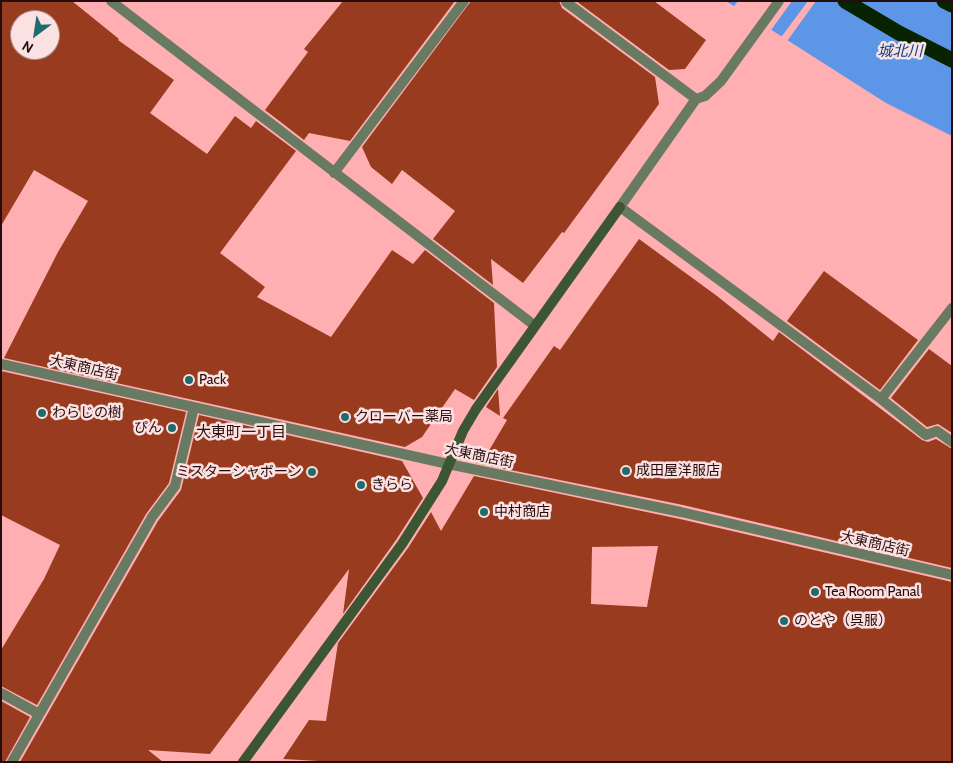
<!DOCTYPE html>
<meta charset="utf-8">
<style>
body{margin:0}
#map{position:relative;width:953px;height:763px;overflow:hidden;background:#ffafb2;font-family:Cabin,sans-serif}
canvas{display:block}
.frame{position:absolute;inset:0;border:2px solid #270c0e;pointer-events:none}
.north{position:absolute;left:10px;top:10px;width:50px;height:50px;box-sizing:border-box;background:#fbe1e1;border:1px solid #a68c8d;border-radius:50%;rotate:211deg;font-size:14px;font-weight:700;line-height:20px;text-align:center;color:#270c0e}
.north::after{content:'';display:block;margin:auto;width:18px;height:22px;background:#1f6c6d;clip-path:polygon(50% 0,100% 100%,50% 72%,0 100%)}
</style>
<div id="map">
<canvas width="953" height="763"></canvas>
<div class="frame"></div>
<div class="north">N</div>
</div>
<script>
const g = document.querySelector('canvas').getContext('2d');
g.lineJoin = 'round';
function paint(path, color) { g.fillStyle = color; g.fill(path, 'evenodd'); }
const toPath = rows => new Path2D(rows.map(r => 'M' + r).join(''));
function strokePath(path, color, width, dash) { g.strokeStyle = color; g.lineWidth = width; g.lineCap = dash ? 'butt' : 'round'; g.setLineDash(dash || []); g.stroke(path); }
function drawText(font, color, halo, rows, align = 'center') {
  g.font = font + ' Cabin,"Noto Sans JP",sans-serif'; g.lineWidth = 5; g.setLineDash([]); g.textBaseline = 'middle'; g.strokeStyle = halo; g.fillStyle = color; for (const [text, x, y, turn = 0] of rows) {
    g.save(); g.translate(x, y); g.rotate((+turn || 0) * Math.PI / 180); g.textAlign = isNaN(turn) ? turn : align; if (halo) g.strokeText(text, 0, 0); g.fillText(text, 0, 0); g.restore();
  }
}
paint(toPath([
 [726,1,952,1,952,136,886,103]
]), '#5d96e6');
paint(toPath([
 [738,1,792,1,769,33,732,9],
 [808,1,816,1,785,44,779,40]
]), '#ffafb2');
paint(toPath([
 [1,1,72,1,119,39,118,40,174,80,150,113,207,154,235,116,251,128,256,121,296,151,220,253,265,287,257,297,331,337,392,250,413,264,425,250,494,303,497,367,474,400,455,389,422,437,405,447,4,358,58,252,88,201,34,170,1,226],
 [20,20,50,20,50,50,20,50],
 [343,1,455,1,350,141,309,133,304,140,265,110,308,52,304,49],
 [471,1,559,1,562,8,655,77,659,104,564,233,562,232,523,283,491,259,493,285,433,239,455,211,402,170,392,184,371,167,362,147],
 [576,1,654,1,706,40,685,69,669,70],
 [639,239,717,296,773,341,779,332,922,440,928,442,936,439,952,449,952,568,683,505,481,464,507,420,503,418,554,346,560,350],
 [824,271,918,340,880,390,787,321],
 [929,349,952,366,952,433,938,424,927,427,891,398],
 [1,371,186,412,169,483,146,514,37,705,1,686,1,650,44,579,60,545,1,515],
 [498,389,500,416,486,407],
 [199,415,402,461,423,498,396,540,343,614,349,569,210,754,148,750,163,762,20,762,158,521,181,490],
 [474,476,680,519,952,582,952,762,337,762,283,759,309,720,326,721,338,643,408,548,431,512,441,531],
 [658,546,647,607,591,604,592,547],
 [1,701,30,717,5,762,1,762]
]), '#993b1e');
strokePath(toPath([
 [111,1,534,325],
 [779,1,721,81,705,96,696,99,620,207,881,399,926,435,937,431,952,442],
 [566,2,696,99],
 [334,173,464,1],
 [1,364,448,464,681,512,952,575],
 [881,399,952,308],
 [1,693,39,714],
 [12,762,152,517,175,486,194,407]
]), '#697a62', 10);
strokePath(toPath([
 [243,762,402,544,442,481,463,431,476,409,620,207]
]), '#3c5532', 10);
strokePath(toPath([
 [845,1,899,33,952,60],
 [944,1,952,5]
]), '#072300', 15);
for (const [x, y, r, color] of [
 [189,380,5,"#1f6c6d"],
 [42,413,5,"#1f6c6d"],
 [345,417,5,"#1f6c6d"],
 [172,428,5,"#1f6c6d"],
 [626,471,5,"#1f6c6d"],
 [312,472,5,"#1f6c6d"],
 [361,485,5,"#1f6c6d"],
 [484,512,5,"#1f6c6d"],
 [815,592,5,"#1f6c6d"],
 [784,621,5,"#1f6c6d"]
]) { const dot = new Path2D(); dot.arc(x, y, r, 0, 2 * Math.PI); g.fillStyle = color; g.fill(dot); strokePath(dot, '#fbe1e1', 2); }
drawText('14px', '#270c0e', '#fbe1e1', [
 ["大東商店街",84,368,13],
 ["大東商店街",479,456,12],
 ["大東商店街",875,544,13]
]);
drawText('14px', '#270c0e', '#fbe1e1', [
 ["Pack",199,380],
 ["わらじの樹",52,413],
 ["クローバー薬局",355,417],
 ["ぴん",162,428,"right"],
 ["成田屋洋服店",636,471],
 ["ミスターシャボーン",302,472,"right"],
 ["きらら",371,485],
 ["中村商店",494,512],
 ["Tea Room Panal",825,592],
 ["のとや（呉服）",794,621]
], 'left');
drawText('italic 15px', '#044086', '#fbe1e1', [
 ["城北川",900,52]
]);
drawText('15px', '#270c0e', '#fbe1e1', [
 ["大東町一丁目",241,433]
]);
</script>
